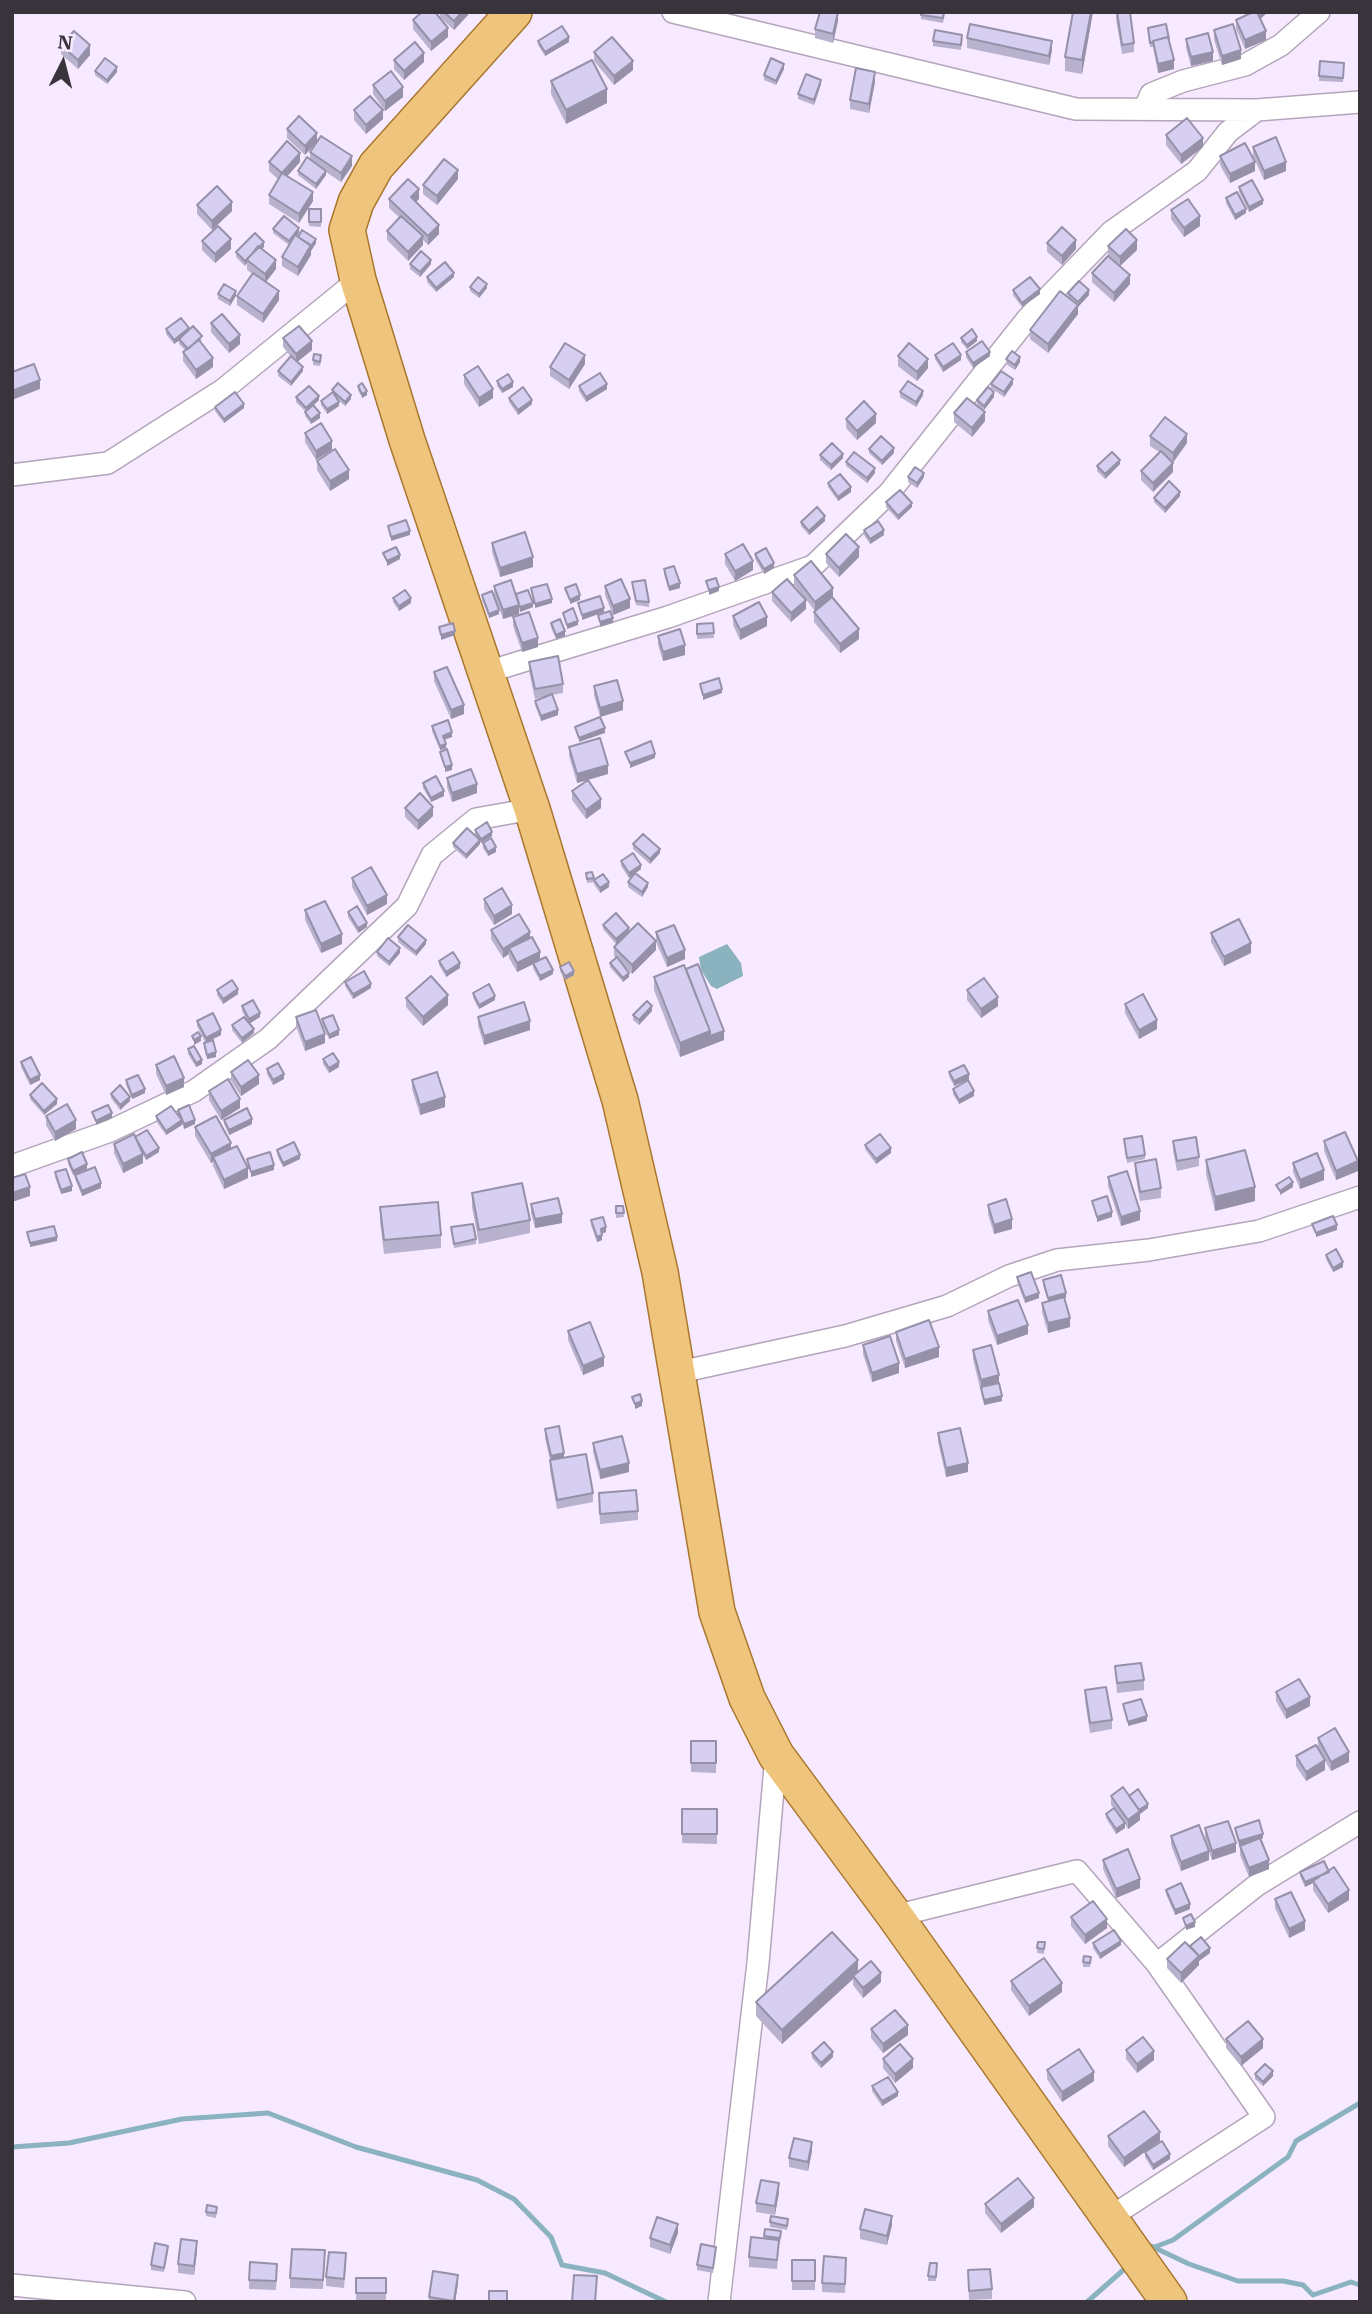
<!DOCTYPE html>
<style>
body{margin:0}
#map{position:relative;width:1372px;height:2314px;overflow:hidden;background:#f7e9ff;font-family:"IBM Plex Serif",serif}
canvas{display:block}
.frame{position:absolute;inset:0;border:14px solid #39333c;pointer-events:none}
.north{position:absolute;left:28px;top:28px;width:70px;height:70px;-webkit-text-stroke:5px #f7e9ff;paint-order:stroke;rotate:6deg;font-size:19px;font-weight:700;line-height:28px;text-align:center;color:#39333c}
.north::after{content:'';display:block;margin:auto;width:24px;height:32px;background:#39333c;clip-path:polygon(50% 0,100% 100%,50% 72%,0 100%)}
</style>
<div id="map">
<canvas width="1372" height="2314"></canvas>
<div class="frame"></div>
<div class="north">N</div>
</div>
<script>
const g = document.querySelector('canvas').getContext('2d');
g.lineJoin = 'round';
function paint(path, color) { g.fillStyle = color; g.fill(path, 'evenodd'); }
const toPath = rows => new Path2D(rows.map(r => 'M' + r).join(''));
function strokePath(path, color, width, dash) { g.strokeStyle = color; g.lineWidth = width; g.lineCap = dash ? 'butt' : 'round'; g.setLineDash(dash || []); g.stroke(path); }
paint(toPath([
 [727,944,741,963,743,976,717,989,711,986,701,970,699,957]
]), '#8bb3bf');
strokePath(toPath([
 [12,2147,69,2143,182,2119,268,2113,356,2147,477,2180,514,2199,551,2237,562,2265,605,2273,666,2302],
 [1151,2246,1189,2264,1238,2281,1283,2281,1303,2285,1313,2295,1351,2282,1360,2285],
 [1147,2250,1173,2240,1288,2157,1296,2141,1360,2103],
 [1087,2302,1129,2265]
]), '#8bb3bf', 5);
const street = toPath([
 [673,12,1076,109,1257,110,1360,102],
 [1145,108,1151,94,1183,81,1245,65,1281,45,1319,12],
 [12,475,108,463,224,389,358,280],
 [484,673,668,617,813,566,889,493,1028,318,1111,232,1197,171,1228,132,1257,110],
 [12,1166,110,1131,194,1091,268,1039,407,906,432,855,476,819,532,809],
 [675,1373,845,1336,947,1306,1009,1276,1057,1260,1149,1250,1259,1231,1360,1197],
 [895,1916,1077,1871,1157,1964,1264,2117,1109,2218],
 [1157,1964,1257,1885,1360,1822],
 [12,2285,185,2302],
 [719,2302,758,1963,776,1755]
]);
const primary = toPath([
 [514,12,376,166,356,202,347,230,358,280,407,440,532,809,620,1100,660,1272,717,1612,747,1698,776,1755,895,1916,1169,2302]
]);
strokePath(street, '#b3a5ba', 24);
strokePath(primary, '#a9772e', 38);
strokePath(street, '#fff', 21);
strokePath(primary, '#efc47d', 35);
paint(toPath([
 [440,12,468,12,468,15,454,30,440,17],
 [921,12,945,12,943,23,921,19],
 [1073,12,1093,12,1082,74,1065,71,1065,57],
 [1116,12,1134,43,1134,52,1122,54,1116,19],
 [1253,12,1268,12,1260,19,1266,40,1245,49,1236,29,1236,20],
 [413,20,448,37,431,51,413,29],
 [838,21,833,43,815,38,815,29],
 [1148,28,1169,39,1174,69,1158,73,1153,47,1150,47],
 [1214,30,1241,59,1222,65,1214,40],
 [967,38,1052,50,1049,65,967,48],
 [962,39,961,50,933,46,933,41],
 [1186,39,1213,61,1191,66,1186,48],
 [538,41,569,42,545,56,538,45],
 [61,45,90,55,78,69,61,54],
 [594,52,633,70,614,85,594,61],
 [394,60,424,62,404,80,394,69],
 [1320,61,1344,63,1343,82,1319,81],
 [784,69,776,85,764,80,764,75],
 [95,71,117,72,107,84,95,75],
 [551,81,607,103,566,124,551,94],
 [875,82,869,113,850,109,850,100],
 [821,84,814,105,798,99,798,94],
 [373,85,403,97,385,111,373,94],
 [354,110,383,119,366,134,354,120],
 [287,129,317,141,352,166,341,182,326,172,326,175,316,189,298,175,298,171,310,159,310,152,315,144,305,155,287,138],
 [1166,135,1203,147,1181,164,1166,145],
 [1253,147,1286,171,1264,180,1253,156],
 [1220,156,1255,171,1230,183,1220,165],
 [269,162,300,162,287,176,313,201,299,223,269,204,269,195,278,179,269,171],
 [458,179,437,205,423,194,423,185],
 [1239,187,1263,204,1249,212,1239,192],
 [1226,198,1246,213,1235,220,1226,203],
 [389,199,419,199,416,202,439,234,428,245,423,240,423,245,408,261,387,240,387,231,399,217,389,208],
 [197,205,232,211,212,230,197,214],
 [309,209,321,209,321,227,309,226],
 [1171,210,1200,226,1184,237,1171,219],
 [273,229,299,233,296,236,316,243,311,251,311,255,298,276,282,266,282,257,289,245,273,233],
 [202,241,231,249,215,263,202,250],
 [1047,243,1076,249,1062,265,1047,252],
 [1108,246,1137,250,1120,266,1130,284,1114,302,1092,282,1092,273,1120,266,1108,255],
 [264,247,262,249,276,269,266,282,279,300,263,323,237,305,237,296,253,274,247,270,247,263,245,266,236,257,236,252],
 [410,264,431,264,420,277,410,269],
 [427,277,454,277,436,292,427,282],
 [470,287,487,288,479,298,470,291],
 [1013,290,1040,294,1022,307,1013,295],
 [236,291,230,306,218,299,218,294],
 [1068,293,1089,295,1078,307,1078,314,1048,353,1030,339,1030,330,1068,297],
 [211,323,240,344,229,353,211,332],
 [166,329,189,329,202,340,200,341,213,367,196,379,183,361,183,352,185,350,179,344,179,341,174,344,166,334],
 [283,338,312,350,297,362,303,371,291,386,278,376,278,371,291,357,283,347],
 [961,338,977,341,967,349,961,342],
 [966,352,990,356,973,368,966,357],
 [935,355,961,360,943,372,935,359],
 [898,356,928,368,917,381,898,366],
 [321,359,320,366,313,365,313,360],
 [1006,359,1020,362,1015,370,1006,364],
 [585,364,569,389,550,376,550,367],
 [464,375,493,398,479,407,464,384],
 [497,381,513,387,502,393,497,386],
 [991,384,1013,384,1004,397,991,388],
 [358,386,367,395,362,398,358,390],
 [579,386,607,389,586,402,579,391],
 [332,390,351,399,345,406,338,400,339,406,327,414,321,405,321,401,332,393],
 [900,392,923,395,916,407,900,397],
 [296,397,319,400,314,405,320,418,311,424,305,416,305,411,296,402],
 [994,397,984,410,977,405,977,400],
 [509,398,532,404,518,415,509,402],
 [215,407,244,408,224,423,215,411],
 [954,413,985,421,972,437,954,422],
 [846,419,876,423,857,440,846,428],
 [321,423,316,460,305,442,305,433],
 [1150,436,1187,443,1173,463,1173,472,1153,492,1141,480,1141,471,1159,452,1150,446],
 [869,449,894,453,882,465,869,453],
 [820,455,843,458,831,470,820,460],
 [317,461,349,479,330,491,317,470],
 [846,462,875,473,867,483,846,466],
 [1120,464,1105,479,1097,471,1097,466],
 [908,477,924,477,917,488,908,482],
 [828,483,851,492,838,501,828,487],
 [1180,496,1165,513,1154,502,1154,498],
 [886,502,912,507,898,520,886,507],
 [825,521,809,535,801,526,801,522],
 [864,530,884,535,870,544,864,535],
 [492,543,533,567,500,577,492,552],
 [725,554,753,570,735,581,725,564],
 [755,554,774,568,764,574,755,559],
 [826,554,859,557,839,577,826,563],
 [664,569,680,588,669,591,664,574],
 [794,575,833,597,859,639,840,653,814,622,814,612,815,611,794,584],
 [632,582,649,602,649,607,636,605],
 [494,586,516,595,533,607,520,612,519,608,519,614,503,619,494,595],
 [605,586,630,608,613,615,605,595],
 [772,592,806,609,791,622,772,601],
 [482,595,499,614,489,618,482,600],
 [393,598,411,603,399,611,393,602],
 [733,616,767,626,740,640,733,625],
 [513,617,538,647,522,652,513,626],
 [551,623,565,636,556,639,551,627],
 [713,623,714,638,697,639,697,624],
 [658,636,685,655,663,661,658,645],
 [529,662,563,684,563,693,552,695,558,715,541,721,535,705,535,701,547,696,535,699,529,671],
 [434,672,464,714,451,719,434,681],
 [594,686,623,710,600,717,594,695],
 [432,726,452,737,444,740,446,748,440,750,432,731],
 [569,747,608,774,577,783,569,756],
 [447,778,477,793,452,802,447,787],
 [423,783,444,796,431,802,423,788],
 [572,791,601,808,586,819,572,800],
 [405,808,433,816,418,830,405,817],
 [475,830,492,836,481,843,480,842,480,844,466,859,453,847,453,843,476,837,475,834],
 [483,843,496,852,488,856,483,848],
 [633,844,660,853,650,864,633,849],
 [621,861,641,869,635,873,648,887,642,897,628,887,628,882,634,875,629,878,621,866],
 [586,873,594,878,594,882,587,883],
 [352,878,387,904,367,915,352,887],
 [594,880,609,887,600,893,594,884],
 [484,899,512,914,494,925,484,909],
 [305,910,342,944,321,953,305,920],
 [348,912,367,927,358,933,348,917],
 [603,925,656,941,656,932,685,959,667,967,656,942,656,950,632,974,624,966,629,977,623,982,610,967,610,963,616,958,614,956,614,947,623,938,616,944,603,929],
 [491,930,530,938,540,960,553,974,540,981,533,968,533,964,517,972,509,958,509,954,503,958,491,939],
 [1211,933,1251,953,1224,966,1211,942],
 [398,937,426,944,416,956,398,942],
 [377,952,400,953,389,966,377,956],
 [439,961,460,968,446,977,439,965],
 [560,967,574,975,565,980,560,971],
 [654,977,724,1040,680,1057,654,990],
 [345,982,371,988,353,999,345,986],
 [217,990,238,994,223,1004,217,995],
 [967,990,998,1006,981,1018,967,1000],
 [473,993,495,1000,479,1009,473,998],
 [406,998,448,1005,423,1026,406,1007],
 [1125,1004,1157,1029,1139,1039,1125,1013],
 [242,1006,260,1017,249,1023,254,1033,242,1043,232,1030,232,1025,247,1020,242,1011],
 [652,1011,639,1025,633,1020,633,1015],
 [296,1017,325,1043,305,1051,296,1026],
 [478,1017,530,1030,484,1045,478,1026],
 [322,1019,339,1035,329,1039,322,1024],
 [197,1021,221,1035,208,1042,216,1057,207,1059,204,1047,204,1043,205,1042,197,1026],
 [188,1049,202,1064,196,1067,188,1054],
 [323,1059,339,1067,329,1073,323,1064],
 [21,1062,40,1080,30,1085,21,1067],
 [156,1065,184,1087,166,1095,156,1074],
 [267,1069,284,1079,273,1085,267,1074],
 [231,1072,259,1084,241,1096,231,1081],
 [949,1072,969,1079,954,1086,949,1076],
 [126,1080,145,1093,132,1099,126,1085],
 [412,1080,445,1107,420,1115,412,1089],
 [953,1089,974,1096,959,1104,953,1094],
 [209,1091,240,1108,221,1120,209,1100],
 [111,1094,130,1101,120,1110,111,1098],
 [30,1095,57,1104,44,1115,30,1099],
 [178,1110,195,1124,184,1129,182,1123,182,1125,166,1135,156,1121,156,1116,178,1114],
 [46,1116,76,1129,55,1141,46,1125],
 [224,1120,252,1124,229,1135,224,1124],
 [195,1127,231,1149,248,1178,224,1189,213,1166,213,1162,211,1163,195,1136],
 [135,1137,159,1152,146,1160,143,1155,143,1163,123,1173,114,1153,114,1144],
 [1124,1139,1145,1155,1145,1159,1127,1163],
 [1173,1141,1199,1157,1199,1166,1177,1171,1173,1150],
 [1324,1141,1358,1171,1336,1180,1324,1151],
 [865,1145,891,1153,876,1164,865,1149],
 [277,1150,300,1159,283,1167,277,1155],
 [68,1159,87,1169,73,1175,68,1164],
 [1206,1160,1255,1201,1215,1211,1206,1174],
 [1135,1163,1161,1188,1161,1198,1140,1201,1135,1172],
 [1293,1163,1324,1180,1300,1189,1293,1172],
 [55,1172,72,1191,61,1194,55,1177],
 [75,1175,101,1188,82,1196,75,1179],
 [1108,1177,1140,1220,1121,1226,1108,1186],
 [472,1193,530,1220,530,1233,479,1244,472,1207],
 [531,1204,562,1223,535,1228,531,1213],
 [988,1205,1012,1229,994,1234,988,1214],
 [616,1206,623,1206,624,1217,616,1218],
 [380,1207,441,1235,441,1248,384,1254,380,1221],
 [591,1220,606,1232,602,1233,602,1240,597,1242,591,1225],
 [451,1227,476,1239,476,1244,454,1248],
 [1326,1255,1343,1267,1333,1272,1326,1259],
 [1017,1277,1039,1298,1025,1303,1017,1282],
 [1043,1280,1066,1298,1064,1298,1070,1327,1048,1333,1042,1312,1042,1303,1048,1301,1043,1285],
 [988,1311,1028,1334,997,1345,988,1320],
 [568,1331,604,1366,583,1375,568,1340],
 [896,1332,939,1357,905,1368,896,1341],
 [863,1345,899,1373,872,1382,863,1354],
 [973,1350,999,1384,1002,1401,984,1405,973,1359],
 [545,1429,564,1458,593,1493,593,1502,557,1509,550,1470,550,1460,545,1438],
 [938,1433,968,1472,946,1477,938,1442],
 [593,1443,629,1472,600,1479,593,1452],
 [599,1493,638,1511,638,1520,600,1524],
 [1115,1666,1144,1680,1144,1690,1117,1693],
 [1085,1690,1112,1720,1112,1729,1090,1733,1085,1700],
 [1276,1692,1310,1706,1286,1719,1276,1701],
 [1318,1738,1349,1762,1331,1771,1325,1761,1325,1770,1306,1781,1296,1766,1296,1756,1318,1747],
 [691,1741,716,1741,716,1773,691,1772],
 [1111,1796,1129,1796,1148,1808,1140,1814,1140,1820,1128,1829,1125,1824,1125,1828,1116,1834,1106,1818,1106,1814,1114,1808,1111,1805],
 [682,1809,717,1809,717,1844,682,1843],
 [1205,1828,1236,1852,1212,1860,1209,1852,1209,1860,1181,1871,1171,1845,1171,1836,1209,1850,1205,1838],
 [1235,1828,1263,1838,1261,1839,1269,1869,1249,1877,1240,1855,1240,1846,1244,1844,1239,1846,1235,1832],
 [1103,1860,1140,1888,1116,1898,1103,1869],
 [1328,1871,1349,1900,1328,1913,1313,1890,1313,1883,1305,1887,1300,1876,1300,1872],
 [1166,1890,1190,1909,1175,1915,1166,1894],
 [1275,1899,1305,1930,1289,1938,1275,1908],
 [1071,1917,1107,1928,1085,1944,1071,1926],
 [1038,1942,1045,1942,1044,1954,1037,1953],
 [1093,1943,1121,1945,1100,1959,1093,1948],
 [1190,1947,1210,1953,1199,1961,1199,1965,1181,1983,1167,1968,1167,1959],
 [1091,1961,1090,1967,1083,1967,1083,1962],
 [858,1972,881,1982,863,1998,853,1985,853,1979,782,2044,756,2016,756,2002],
 [1011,1981,1062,1992,1029,2016,1011,1990],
 [871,2029,908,2035,883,2053,871,2038],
 [1226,2039,1263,2048,1241,2066,1226,2048],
 [1126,2050,1154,2060,1137,2073,1126,2059],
 [812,2053,833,2057,821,2068,812,2058],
 [883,2059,913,2068,895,2083,883,2068],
 [1047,2070,1094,2081,1062,2102,1047,2079],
 [1255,2074,1273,2076,1263,2086,1255,2079],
 [872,2086,898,2096,882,2106,872,2091],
 [1108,2136,1160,2141,1124,2167,1108,2146],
 [812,2151,808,2171,789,2167,789,2158],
 [1145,2152,1170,2159,1153,2170,1145,2157],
 [779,2192,775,2215,756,2212,756,2203],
 [985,2204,1034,2207,1001,2233,985,2213],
 [217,2211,216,2218,206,2216,206,2212],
 [770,2222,788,2224,787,2230,770,2227],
 [892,2225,887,2245,860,2239,860,2229],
 [765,2229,781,2235,780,2243,779,2243,777,2269,749,2267,749,2257,764,2239],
 [678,2233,670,2254,650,2247,650,2238],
 [168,2251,164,2272,151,2270,151,2265],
 [197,2251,194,2275,178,2273,178,2264],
 [716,2252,713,2273,697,2270,697,2265],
 [846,2258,845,2293,822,2292,822,2283],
 [325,2259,323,2289,290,2288,290,2278],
 [792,2260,815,2260,815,2290,792,2290],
 [346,2263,344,2288,326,2286,326,2277],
 [937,2263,936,2281,928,2281,928,2276],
 [968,2270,992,2289,992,2299,969,2300],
 [277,2273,276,2290,249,2289,249,2280],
 [356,2278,386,2278,386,2302,356,2302],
 [458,2284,455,2302,429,2302,429,2297]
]), '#b8b2cf');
paint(toPath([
 [462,12,468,12,468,15,454,30,454,21],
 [838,12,838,21,833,43,833,34],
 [1091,12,1093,12,1082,74,1082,60],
 [1263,12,1268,12,1259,20,1259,15],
 [448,28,448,37,431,51,431,42],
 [1266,31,1266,40,1245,49,1245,40],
 [569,37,569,42,545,56,545,52],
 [1052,41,1052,50,1049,65,1049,56],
 [90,45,90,55,78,69,78,60],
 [1241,50,1241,59,1222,65,1222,56],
 [1213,52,1213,61,1191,66,1191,57],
 [424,53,424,62,404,80,404,71],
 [1174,60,1174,69,1158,73,1158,64],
 [633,61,633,70,614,85,614,76],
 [784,64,784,69,776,85,776,81],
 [117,67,117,72,107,84,107,80],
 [875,72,875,82,869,113,869,104],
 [821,80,821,84,814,105,814,100],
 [403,87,403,97,385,111,385,101],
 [607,89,607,103,566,124,566,110],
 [383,110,383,119,366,134,366,125],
 [317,133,317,142,305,155,305,146],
 [1203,138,1203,147,1181,164,1181,155],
 [300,153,300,162,282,182,282,173],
 [352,156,352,166,341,182,341,173],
 [1255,162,1255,171,1230,183,1230,174],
 [1286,162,1286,171,1264,180,1264,171],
 [458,170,458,179,437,205,437,196],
 [326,171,326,175,316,189,316,184],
 [419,189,419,199,411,206,411,197],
 [313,192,313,201,299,223,299,214],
 [1263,200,1263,204,1249,212,1249,207],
 [232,202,232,211,212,230,212,221],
 [1246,209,1246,213,1235,220,1235,215],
 [1200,216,1200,226,1184,237,1184,228],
 [439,225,439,234,428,245,428,236],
 [299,228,299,233,289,245,289,241],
 [423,236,423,245,408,261,408,252],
 [231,239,231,249,215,263,215,254],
 [316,239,316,243,311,251,311,246],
 [1076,240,1076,249,1062,265,1062,256],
 [1137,240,1137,250,1120,266,1120,257],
 [264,242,264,247,249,262,247,260,247,263,245,266,245,261],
 [311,245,311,255,298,276,298,267],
 [276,260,276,269,265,283,265,274],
 [431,260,431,264,420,277,420,272],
 [454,273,454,277,436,292,436,288],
 [1130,275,1130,284,1114,302,1114,293],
 [487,284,487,288,479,298,479,294],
 [1040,289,1040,294,1022,307,1022,303],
 [1089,290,1089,295,1078,307,1078,302],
 [236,291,236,296,230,306,230,301],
 [279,291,279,300,263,323,263,314],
 [1078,305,1078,314,1048,353,1048,344],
 [189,328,189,333,174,344,174,340],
 [240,335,240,344,229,353,229,344],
 [977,337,977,341,967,349,967,345],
 [312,341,312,350,296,363,296,354],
 [990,352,990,356,973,368,973,363],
 [585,355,585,364,569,389,569,380],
 [961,355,961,360,943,372,943,367],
 [1020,357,1020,362,1015,370,1015,365],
 [213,358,213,367,196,379,196,370],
 [928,359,928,368,917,381,917,372],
 [303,367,303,371,291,386,291,382],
 [1013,379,1013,384,1004,397,1004,392],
 [40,380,40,389,12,400,12,391],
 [513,382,513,387,502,393,502,389],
 [607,384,607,389,586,402,586,397],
 [493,389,493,398,479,407,479,398],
 [367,391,367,395,362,398,362,394],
 [923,391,923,395,916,407,916,402],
 [994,392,994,397,984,410,984,406],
 [351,395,351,399,345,406,345,402],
 [319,396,319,400,306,412,306,408],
 [532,400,532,404,518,415,518,410],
 [339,402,339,406,327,414,327,409],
 [244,404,244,408,224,423,224,419],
 [985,412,985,421,972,437,972,428],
 [320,413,320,418,311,424,311,420],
 [876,414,876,423,857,440,857,431],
 [1187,434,1187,443,1173,462,1173,453],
 [332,441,332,450,316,460,316,451],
 [894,448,894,453,882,465,882,461],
 [843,454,843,458,831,470,831,465],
 [1120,460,1120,464,1105,479,1105,474],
 [1173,463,1173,472,1153,492,1153,483],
 [875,468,875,473,867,483,867,478],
 [349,470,349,479,330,491,330,481],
 [924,473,924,477,917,488,917,483],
 [851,487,851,492,838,501,838,497],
 [1180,492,1180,496,1165,513,1165,508],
 [912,503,912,507,898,520,898,516],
 [825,516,825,521,809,535,809,531],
 [884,530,884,535,870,544,870,539],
 [410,531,410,535,391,541,391,537],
 [859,547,859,557,839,577,839,568],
 [400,555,400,559,387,566,387,561],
 [533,557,533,567,500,577,500,568],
 [753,561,753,570,735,581,735,571],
 [774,563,774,568,764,574,764,569],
 [680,583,680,588,669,591,669,587],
 [719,587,719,591,709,595,709,590],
 [833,588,833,597,815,611,815,602],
 [580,595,580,600,570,604,570,600],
 [411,598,411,603,399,611,399,606],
 [552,599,552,603,535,608,535,604],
 [630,599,630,608,613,615,613,606],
 [806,600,806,609,791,622,791,613],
 [533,603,533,607,520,612,520,607],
 [519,605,519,614,503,619,503,610],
 [604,608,604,612,582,620,582,615],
 [499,610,499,614,489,618,489,614],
 [767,617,767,626,740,640,740,630],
 [613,618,613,623,600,627,600,622],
 [578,621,578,625,567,629,567,625],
 [859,629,859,639,840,653,840,644],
 [455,631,455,635,441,640,441,635],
 [565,631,565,636,556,639,556,635],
 [538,638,538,647,522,652,522,643],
 [685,645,685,655,663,661,663,652],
 [722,689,722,693,703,700,703,695],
 [623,701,623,710,600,717,600,708],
 [464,705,464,714,451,719,451,710],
 [558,710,558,715,541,721,541,716],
 [605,728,605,733,579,742,579,738],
 [452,732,452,737,443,740,443,736],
 [446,744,446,748,440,750,440,746],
 [655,754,655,758,630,768,630,763],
 [452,765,452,770,445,772,445,767],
 [608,765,608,774,577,783,577,774],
 [477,784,477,793,452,802,452,793],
 [444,791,444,796,431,802,431,798],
 [601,799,601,808,586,819,586,810],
 [433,807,433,816,418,830,418,821],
 [492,832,492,836,481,843,481,839],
 [480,840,480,844,466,859,466,855],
 [496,847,496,852,488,856,488,852],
 [660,849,660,853,650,864,650,859],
 [641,865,641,869,629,878,629,873],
 [609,882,609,887,600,893,600,888],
 [648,883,648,887,642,897,642,892],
 [387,895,387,904,367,915,367,906],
 [512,905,512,914,494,925,494,916],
 [367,923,367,927,358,933,358,928],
 [629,928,629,933,616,944,616,939],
 [530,932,530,941,509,948,509,954,503,958,503,949],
 [342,934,342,944,321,953,321,944],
 [426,940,426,944,416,956,416,952],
 [656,941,656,950,632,974,632,965],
 [1251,943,1251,953,1224,966,1224,957],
 [400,948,400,953,389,966,389,962],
 [685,950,685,959,667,967,667,958],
 [540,952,540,961,517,972,517,963],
 [460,963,460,968,446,977,446,972],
 [553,970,553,974,540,981,540,976],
 [574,971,574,975,565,980,565,976],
 [629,973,629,977,623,982,623,978],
 [371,984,371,988,353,999,353,994],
 [238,989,238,994,223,1004,223,999],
 [448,995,448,1005,423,1026,423,1017],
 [495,996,495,1000,479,1009,479,1005],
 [998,997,998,1006,981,1018,981,1009],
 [652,1006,652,1011,639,1025,639,1020],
 [260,1013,260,1017,249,1024,249,1019],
 [1157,1020,1157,1029,1139,1039,1139,1030],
 [530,1021,530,1030,484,1045,484,1036],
 [254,1029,254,1033,242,1043,242,1038],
 [221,1030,221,1035,206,1042,206,1038],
 [339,1030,339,1035,329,1039,329,1035],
 [710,1031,724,1031,724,1040,680,1057,680,1043],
 [325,1034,325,1043,305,1051,305,1042],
 [201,1036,201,1041,194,1045,194,1040],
 [216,1052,216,1057,207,1059,207,1055],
 [202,1060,202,1064,196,1067,196,1063],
 [339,1062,339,1067,329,1073,329,1068],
 [284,1074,284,1079,273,1085,273,1080],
 [969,1074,969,1079,954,1086,954,1081],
 [40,1075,40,1080,30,1085,30,1080],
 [259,1075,259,1084,241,1096,241,1087],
 [184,1078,184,1087,166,1095,166,1086],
 [145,1089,145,1093,132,1099,132,1095],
 [974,1091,974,1096,959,1104,959,1100],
 [130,1097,130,1101,120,1110,120,1105],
 [445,1097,445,1107,420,1115,420,1105],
 [57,1099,57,1104,44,1115,44,1111],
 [240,1099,240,1108,221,1120,221,1111],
 [112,1113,112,1118,96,1125,96,1121],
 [252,1119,252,1124,229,1135,229,1130],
 [76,1120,76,1129,55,1141,55,1132],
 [182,1120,182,1125,166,1135,166,1131],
 [195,1120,195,1124,184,1129,184,1124],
 [231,1143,231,1152,213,1157,213,1162,211,1163,211,1154],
 [159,1148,159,1152,146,1160,146,1156],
 [891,1148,891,1153,876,1164,876,1159],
 [143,1154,143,1163,123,1173,123,1164],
 [300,1155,300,1159,283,1167,283,1163],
 [1358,1161,1358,1171,1336,1180,1336,1171],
 [87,1164,87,1169,73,1175,73,1171],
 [274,1165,274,1170,251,1177,251,1172],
 [248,1168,248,1178,224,1189,224,1180],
 [1324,1170,1324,1180,1300,1189,1300,1180],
 [1293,1182,1293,1187,1280,1195,1280,1191],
 [101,1183,101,1188,82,1196,82,1191],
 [72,1186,72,1191,61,1194,61,1190],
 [30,1187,30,1196,12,1202,12,1193],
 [1255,1187,1255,1201,1215,1211,1215,1197],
 [1140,1211,1140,1220,1121,1226,1121,1217],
 [1112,1212,1112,1217,1097,1222,1097,1217],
 [562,1214,562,1223,535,1228,535,1219],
 [1012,1219,1012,1229,994,1234,994,1225],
 [1337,1225,1337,1230,1316,1237,1316,1233],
 [606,1227,606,1232,601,1234,601,1229],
 [602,1235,602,1240,597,1242,597,1237],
 [57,1237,57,1241,30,1247,30,1243],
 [1343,1262,1343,1267,1333,1272,1333,1268],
 [1039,1293,1039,1298,1025,1303,1025,1298],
 [1066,1293,1066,1298,1048,1303,1048,1298],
 [1070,1318,1070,1327,1048,1333,1048,1323],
 [1028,1325,1028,1334,997,1345,997,1336],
 [939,1347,939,1357,905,1368,905,1359],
 [604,1357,604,1366,583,1375,583,1366],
 [899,1363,899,1373,872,1382,872,1373],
 [999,1375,999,1384,981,1389,981,1380],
 [1002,1396,1002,1401,984,1405,984,1400],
 [642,1401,642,1406,635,1409,635,1404],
 [564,1453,564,1462,551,1465,551,1456],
 [629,1463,629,1472,600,1479,600,1470],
 [968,1463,968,1472,946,1477,946,1468],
 [1310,1697,1310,1706,1286,1719,1286,1710],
 [1147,1716,1147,1721,1128,1726,1128,1722],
 [1349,1752,1349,1762,1331,1771,1331,1762],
 [1325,1760,1325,1770,1306,1781,1306,1772],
 [1148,1804,1148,1808,1140,1814,1140,1820,1128,1829,1128,1820],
 [1125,1823,1125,1828,1116,1834,1116,1829],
 [1263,1834,1263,1838,1239,1846,1239,1841],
 [1236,1843,1236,1852,1212,1860,1212,1851],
 [1209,1851,1209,1860,1181,1871,1181,1862],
 [1269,1860,1269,1869,1249,1877,1249,1868],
 [1329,1872,1313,1881,1313,1883,1305,1887,1305,1882],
 [1140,1879,1140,1888,1116,1898,1116,1889],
 [1349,1890,1349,1900,1328,1913,1328,1904],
 [1190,1904,1190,1909,1175,1915,1175,1910],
 [1107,1919,1107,1928,1085,1944,1085,1935],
 [1305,1921,1305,1930,1289,1938,1289,1929],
 [1195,1922,1195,1927,1186,1930,1186,1926],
 [1121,1941,1121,1945,1100,1959,1100,1954],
 [1210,1948,1210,1953,1199,1961,1199,1965,1181,1983,1181,1973,1199,1956],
 [858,1960,858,1974,853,1976,853,1979,782,2044,782,2030],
 [881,1973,881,1982,863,1998,863,1988],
 [1062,1983,1062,1992,1029,2016,1029,2006],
 [908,2025,908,2035,883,2053,883,2044],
 [1263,2039,1263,2048,1241,2066,1241,2057],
 [1154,2051,1154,2060,1137,2073,1137,2064],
 [833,2052,833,2057,821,2068,821,2063],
 [913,2059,913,2068,895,2083,895,2074],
 [1273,2071,1273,2076,1263,2086,1263,2082],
 [1094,2072,1094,2081,1062,2102,1062,2092],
 [898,2092,898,2096,882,2106,882,2101],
 [1160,2132,1160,2141,1124,2167,1124,2158],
 [812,2142,812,2151,808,2171,808,2162],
 [1170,2154,1170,2159,1153,2170,1153,2165],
 [779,2183,779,2192,775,2215,775,2206],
 [1034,2198,1034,2207,1001,2233,1001,2224],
 [892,2216,892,2225,887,2245,887,2236],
 [678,2224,678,2233,670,2254,670,2245],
 [197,2241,197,2251,194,2275,194,2266],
 [458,2275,458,2284,455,2302,454,2302]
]), '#9691a9');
const building = toPath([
 [422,12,435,12,448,28,431,42,413,20,422,12],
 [444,12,462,12,454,21,444,12],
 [820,12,838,12,833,34,815,29,820,12],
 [921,12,944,12,943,18,921,15,921,12],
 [1073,12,1091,12,1082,60,1065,57,1073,12],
 [1117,12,1130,12,1134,43,1122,45,1117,12],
 [1253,12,1257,12,1266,31,1245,40,1236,20,1253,12],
 [970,24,1052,41,1049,56,967,38,970,24],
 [1166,24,1169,39,1168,37,1153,41,1153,42,1150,43,1148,28,1166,24],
 [1233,24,1241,50,1222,56,1214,30,1233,24],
 [562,26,569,37,545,52,538,41,562,26],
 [935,30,962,35,961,45,933,41,935,30],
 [74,31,90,45,78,60,61,45,74,31],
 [1208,33,1213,52,1191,57,1186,39,1208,33],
 [612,37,633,61,614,76,594,52,612,37],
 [1168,37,1174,60,1158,64,1153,41,1168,37],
 [415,42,424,53,404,71,394,60,415,42],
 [105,58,117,67,107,80,95,71,105,58],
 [771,58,784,64,776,81,764,75,771,58],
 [592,60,607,89,566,110,551,81,592,60],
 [1320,61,1344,63,1343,78,1319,76,1320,61],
 [856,68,875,72,869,104,850,100,856,68],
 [391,71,403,87,385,101,373,85,391,71],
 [806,74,821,80,814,100,798,94,806,74],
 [370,96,383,110,366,125,354,110,370,96],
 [299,116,317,133,305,146,287,129,299,116],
 [1187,118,1203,138,1181,155,1166,135,1187,118],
 [321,136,352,156,341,173,310,152,321,136],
 [1276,137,1286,162,1264,171,1253,147,1276,137],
 [287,141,300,153,282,173,269,162,287,141],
 [1245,143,1255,162,1230,174,1220,156,1245,143],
 [307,157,326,171,316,184,298,171,307,157],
 [444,159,458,170,437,196,423,185,444,159],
 [282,173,313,192,299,214,269,195,282,173],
 [408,179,419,189,411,197,439,225,428,236,389,199,408,179],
 [1252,180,1263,200,1249,207,1239,187,1252,180],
 [217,186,232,202,212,221,197,205,217,186],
 [1237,192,1246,209,1235,215,1226,198,1237,192],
 [1188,199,1200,216,1184,228,1171,210,1188,199],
 [309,209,321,209,321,222,309,222,309,209],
 [284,216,299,228,289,241,273,229,284,216],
 [401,216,423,236,408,252,387,231,401,216],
 [218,226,231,239,215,254,202,241,218,226],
 [1062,227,1076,240,1062,256,1047,243,1062,227],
 [1126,229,1137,240,1120,257,1108,246,1126,229],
 [302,230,316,239,311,246,298,237,302,230],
 [255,233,264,242,245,261,236,252,255,233],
 [295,235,311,245,298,267,282,257,295,235],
 [258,246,276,260,265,274,247,260,258,246],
 [421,251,431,260,420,272,410,264,421,251],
 [1108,256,1130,275,1114,293,1092,273,1108,256],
 [445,262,454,273,436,288,427,277,445,262],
 [253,273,279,291,263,314,237,296,253,273],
 [478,277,487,284,479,294,470,287,478,277],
 [1030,277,1040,289,1022,303,1013,290,1030,277],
 [1079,281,1089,290,1078,302,1068,293,1079,281],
 [224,284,236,291,230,301,218,294,224,284],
 [1060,291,1078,305,1048,344,1030,330,1060,291],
 [222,314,240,335,229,344,211,323,222,314],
 [181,318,189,328,174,340,166,329,181,318],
 [193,326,202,336,188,349,179,339,193,326],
 [299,326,312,341,296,354,283,338,299,326],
 [972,329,977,337,967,345,961,338,972,329],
 [199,340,213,358,196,370,183,352,199,340],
 [982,341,990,352,973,363,966,352,982,341],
 [565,343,585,355,569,380,550,367,565,343],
 [909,343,928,359,917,372,898,356,909,343],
 [953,343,961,355,943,367,935,355,953,343],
 [1012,351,1020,357,1015,365,1006,359,1012,351],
 [314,354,321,355,320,362,313,360,314,354],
 [291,356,303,367,291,382,278,371,291,356],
 [34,364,40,380,12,391,12,372,34,364],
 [478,366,493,389,479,398,464,375,478,366],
 [1001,371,1013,379,1004,392,991,384,1001,371],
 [600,373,607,384,586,397,579,386,600,373],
 [508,374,513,382,502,389,497,381,508,374],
 [908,381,923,391,916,402,900,392,908,381],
 [338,383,351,395,345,402,332,390,338,383],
 [362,383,367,391,362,394,358,386,362,383],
 [309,386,319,396,306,408,296,397,309,386],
 [523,387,532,400,518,410,509,398,523,387],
 [988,387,994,392,984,406,977,400,988,387],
 [235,392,244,404,224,419,215,407,235,392],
 [333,392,339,402,327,409,321,401,333,392],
 [967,398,985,412,972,428,954,413,967,398],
 [864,401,876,414,857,431,846,419,864,401],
 [313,405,320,413,311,420,305,412,313,405],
 [1165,417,1187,434,1173,453,1150,436,1165,417],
 [321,423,332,441,316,451,305,433,321,423],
 [881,436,894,448,882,461,869,449,881,436],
 [832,443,843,454,831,465,820,455,832,443],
 [335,449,349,470,330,481,317,461,335,449],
 [1161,451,1173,463,1153,483,1141,471,1161,451],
 [854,452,875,468,867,478,846,462,854,452],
 [1112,452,1120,460,1105,474,1097,466,1112,452],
 [915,467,924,473,917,483,908,477,915,467],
 [840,474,851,487,838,497,828,483,840,474],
 [1169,481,1180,492,1165,508,1154,498,1169,481],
 [900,490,912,503,898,516,886,502,900,490],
 [817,507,825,516,809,531,801,522,817,507],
 [406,520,410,531,391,537,388,526,406,520],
 [878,521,884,530,870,539,864,530,878,521],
 [525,532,533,557,500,568,492,543,525,532],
 [846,534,859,547,839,568,826,554,846,534],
 [743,544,753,561,735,571,725,554,743,544],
 [396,547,400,555,387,561,383,553,396,547],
 [766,548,774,563,764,569,755,554,766,548],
 [811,561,833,588,815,602,794,575,811,561],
 [674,566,680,583,669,587,664,569,674,566],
 [716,578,719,587,709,590,706,581,716,578],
 [621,579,630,599,613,606,605,586,621,579],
 [787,579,806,600,791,613,772,592,787,579],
 [511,580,519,605,503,610,494,586,511,580],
 [645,580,649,602,636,601,632,582,645,580],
 [547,584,552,599,535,604,531,588,547,584],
 [576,584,580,595,570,600,565,588,576,584],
 [405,590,411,598,399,606,393,598,405,590],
 [528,590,533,603,520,607,516,594,528,590],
 [492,591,499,610,489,614,482,595,492,591],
 [600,596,604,608,582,615,578,603,600,596],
 [832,597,859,629,840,644,814,612,832,597],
 [759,602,767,617,740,630,733,616,759,602],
 [573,608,578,621,567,625,563,613,573,608],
 [610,611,613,618,600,622,598,615,610,611],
 [529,612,538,638,522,643,513,617,529,612],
 [560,619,565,631,556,635,551,623,560,619],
 [453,623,455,631,441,635,439,627,453,623],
 [713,623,714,633,697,634,697,624,713,623],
 [680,629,685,645,663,652,658,636,680,629],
 [558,656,563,684,535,689,529,662,558,656],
 [447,667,464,705,451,710,434,672,447,667],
 [719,678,722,689,703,695,700,684,719,678],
 [617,680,623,701,600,708,594,686,617,680],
 [552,694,558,710,541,716,535,701,552,694],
 [600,717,605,728,579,738,575,727,600,717],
 [448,720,452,732,443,736,446,744,440,746,432,726,448,720],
 [600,738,608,765,577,774,569,747,600,738],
 [651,741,655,754,630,763,625,752,651,741],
 [447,749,452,765,445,767,440,752,447,749],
 [471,769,477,784,452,793,447,778,471,769],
 [436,776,444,791,431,798,423,783,436,776],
 [588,780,601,799,586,810,572,791,588,780],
 [420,793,433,807,418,821,405,808,420,793],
 [487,822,492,832,481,839,475,830,487,822],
 [467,828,480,840,466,855,453,843,467,828],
 [643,834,660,849,650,859,633,844,643,834],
 [491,838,496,847,488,852,483,843,491,838],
 [633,853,641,865,629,873,621,861,633,853],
 [371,867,387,895,367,906,352,878,371,867],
 [592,872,594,878,587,879,586,873,592,872],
 [635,873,648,883,642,892,628,882,635,873],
 [603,874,609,882,600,888,594,880,603,874],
 [502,888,512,905,494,916,484,899,502,888],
 [325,901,342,934,321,944,305,910,325,901],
 [357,906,367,923,358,928,348,912,357,906],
 [616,913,629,928,616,939,603,925,616,913],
 [519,914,530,932,503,949,491,930,519,914],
 [1239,919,1251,943,1224,957,1211,933,1239,919],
 [638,923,656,941,632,965,614,947,638,923],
 [408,925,426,940,416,952,398,937,408,925],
 [674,925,685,950,667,958,656,932,674,925],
 [532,937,540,952,517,963,509,948,532,937],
 [388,938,400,948,389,962,377,952,388,938],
 [453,952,460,963,446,972,439,961,453,952],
 [546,957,553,970,540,976,533,963,546,957],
 [617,957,629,973,623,978,610,963,617,957],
 [569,962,574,971,565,976,560,967,569,962],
 [698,964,724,1031,710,1036,710,1031,686,969,698,964],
 [684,965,710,1031,680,1043,654,977,684,965],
 [364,971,371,984,353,994,345,982,364,971],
 [431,976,448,995,423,1017,406,998,431,976],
 [984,978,998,997,981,1009,967,990,984,978],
 [232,980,238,989,223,999,217,990,232,980],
 [489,984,495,996,479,1005,473,993,489,984],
 [1143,994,1157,1020,1139,1030,1125,1004,1143,994],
 [253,1000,260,1013,249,1019,242,1006,253,1000],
 [647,1001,652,1006,639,1020,633,1015,647,1001],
 [524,1002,530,1021,484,1036,478,1017,524,1002],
 [316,1010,325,1034,305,1042,296,1017,316,1010],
 [213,1013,221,1030,206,1038,197,1021,213,1013],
 [333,1015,339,1030,329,1035,322,1019,333,1015],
 [244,1017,254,1029,242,1038,232,1025,244,1017],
 [198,1032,201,1036,194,1040,192,1036,198,1032],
 [213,1040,216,1052,207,1055,204,1043,213,1040],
 [194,1046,202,1060,196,1063,188,1049,194,1046],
 [333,1053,339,1062,329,1068,323,1059,333,1053],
 [174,1056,184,1078,166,1086,156,1065,174,1056],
 [31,1057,40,1075,30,1080,21,1062,31,1057],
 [248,1060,259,1075,241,1087,231,1072,248,1060],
 [278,1063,284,1074,273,1080,267,1069,278,1063],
 [964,1065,969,1074,954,1081,949,1072,964,1065],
 [437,1072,445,1097,420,1105,412,1080,437,1072],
 [138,1075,145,1089,132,1095,126,1080,138,1075],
 [228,1079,240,1099,221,1111,209,1091,228,1079],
 [968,1080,974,1091,959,1100,953,1089,968,1080],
 [42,1083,57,1099,44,1111,30,1095,42,1083],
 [120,1085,130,1097,120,1105,111,1094,120,1085],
 [67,1104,76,1120,55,1132,46,1116,67,1104],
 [108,1105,112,1113,96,1121,92,1112,108,1105],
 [189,1105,195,1120,184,1124,178,1110,189,1105],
 [171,1106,182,1120,166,1131,156,1116,171,1106],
 [247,1108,252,1119,229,1130,224,1120,247,1108],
 [216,1116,231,1143,211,1154,195,1127,216,1116],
 [147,1130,159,1148,146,1156,135,1137,147,1130],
 [1345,1132,1358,1161,1336,1171,1324,1141,1345,1132],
 [134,1134,143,1154,123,1164,114,1144,134,1134],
 [880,1134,891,1148,876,1159,865,1145,880,1134],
 [1142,1136,1145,1155,1127,1158,1124,1139,1142,1136],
 [1196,1137,1199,1157,1177,1161,1173,1141,1196,1137],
 [294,1142,300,1155,283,1163,277,1150,294,1142],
 [237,1146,248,1168,224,1180,213,1157,237,1146],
 [1245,1150,1255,1187,1215,1197,1206,1160,1245,1150],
 [82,1152,87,1164,73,1171,68,1159,82,1152],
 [270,1152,274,1165,251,1172,247,1159,270,1152],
 [1317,1153,1324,1170,1300,1180,1293,1163,1317,1153],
 [1156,1159,1161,1188,1140,1192,1135,1163,1156,1159],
 [95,1167,101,1183,82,1191,75,1175,95,1167],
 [66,1169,72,1186,61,1190,55,1172,66,1169],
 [1127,1171,1140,1211,1121,1217,1108,1177,1127,1171],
 [25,1174,30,1187,12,1193,12,1178,25,1174],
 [1289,1177,1293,1182,1280,1191,1276,1185,1289,1177],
 [522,1183,530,1220,479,1230,472,1193,522,1183],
 [1107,1196,1112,1212,1097,1217,1092,1201,1107,1196],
 [558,1198,562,1214,535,1219,531,1204,558,1198],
 [1006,1199,1012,1219,994,1225,988,1205,1006,1199],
 [438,1202,441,1235,384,1240,380,1207,438,1202],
 [616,1206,623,1206,624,1213,616,1213,616,1206],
 [1333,1216,1337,1225,1316,1233,1312,1224,1333,1216],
 [603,1217,606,1227,601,1229,602,1235,597,1237,591,1220,603,1217],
 [473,1224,476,1239,454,1244,451,1227,473,1224],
 [54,1226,57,1237,30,1243,27,1232,54,1226],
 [1336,1249,1343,1262,1333,1268,1326,1255,1336,1249],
 [1031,1272,1039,1293,1025,1298,1017,1277,1031,1272],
 [1061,1275,1066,1293,1048,1298,1043,1280,1061,1275],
 [1064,1297,1070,1318,1048,1323,1042,1303,1064,1297],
 [1018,1300,1028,1325,997,1336,988,1311,1018,1300],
 [929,1320,939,1347,905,1359,896,1332,929,1320],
 [590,1322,604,1357,583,1366,568,1331,590,1322],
 [890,1336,899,1363,872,1373,863,1345,890,1336],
 [991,1345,999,1375,981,1380,973,1350,991,1345],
 [999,1383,1002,1396,984,1400,981,1387,999,1383],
 [640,1394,642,1401,635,1404,632,1397,640,1394],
 [559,1426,564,1453,551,1456,545,1429,559,1426],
 [960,1428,968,1463,946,1468,938,1433,960,1428],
 [622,1436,629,1463,600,1470,593,1443,622,1436],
 [586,1454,593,1493,557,1500,550,1460,586,1454],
 [636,1490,638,1511,600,1514,599,1493,636,1490],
 [1141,1663,1144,1680,1117,1683,1115,1666,1141,1663],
 [1299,1679,1310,1697,1286,1710,1276,1692,1299,1679],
 [1106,1687,1112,1720,1090,1723,1085,1690,1106,1687],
 [1141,1699,1147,1716,1128,1722,1123,1704,1141,1699],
 [1335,1728,1349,1752,1331,1762,1318,1738,1335,1728],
 [691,1741,716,1741,716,1763,691,1763,691,1741],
 [1316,1745,1325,1760,1306,1772,1296,1756,1316,1745],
 [1123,1787,1140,1811,1128,1820,1111,1796,1123,1787],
 [1138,1789,1148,1804,1139,1810,1129,1796,1138,1789],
 [1114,1808,1125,1823,1116,1829,1106,1814,1114,1808],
 [682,1809,717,1809,717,1834,682,1834,682,1809],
 [1259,1820,1263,1834,1239,1841,1235,1828,1259,1820],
 [1228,1821,1236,1843,1212,1851,1205,1828,1228,1821],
 [1199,1825,1209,1851,1181,1862,1171,1836,1199,1825],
 [1260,1838,1269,1860,1249,1868,1240,1846,1260,1838],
 [1128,1849,1140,1879,1116,1889,1103,1860,1128,1849],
 [1324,1861,1329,1872,1305,1882,1300,1872,1324,1861],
 [1334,1867,1349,1890,1328,1904,1313,1881,1334,1867],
 [1181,1883,1190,1904,1175,1910,1166,1890,1181,1883],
 [1291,1892,1305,1921,1289,1929,1275,1899,1291,1892],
 [1093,1901,1107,1919,1085,1935,1071,1917,1093,1901],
 [1191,1914,1195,1922,1186,1926,1183,1918,1191,1914],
 [1114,1930,1121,1941,1100,1954,1093,1943,1114,1930],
 [832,1932,858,1960,782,2030,756,2002,832,1932],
 [1201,1937,1210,1948,1199,1956,1190,1946,1201,1937],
 [1038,1942,1045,1942,1044,1949,1037,1948,1038,1942],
 [1185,1942,1199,1956,1181,1973,1167,1959,1185,1942],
 [1084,1956,1091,1957,1090,1963,1083,1962,1084,1956],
 [1044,1958,1062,1983,1029,2006,1011,1981,1044,1958],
 [871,1961,881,1973,863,1988,853,1976,871,1961],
 [895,2010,908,2025,883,2044,871,2029,895,2010],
 [1248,2021,1263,2039,1241,2057,1226,2039,1248,2021],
 [1143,2037,1154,2051,1137,2064,1126,2050,1143,2037],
 [824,2042,833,2052,821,2063,812,2053,824,2042],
 [900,2044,913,2059,895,2074,883,2059,900,2044],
 [1079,2049,1094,2072,1062,2092,1047,2070,1079,2049],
 [1265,2064,1273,2071,1263,2082,1255,2074,1265,2064],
 [888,2077,898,2092,882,2101,872,2086,888,2077],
 [1144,2111,1160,2132,1124,2158,1108,2136,1144,2111],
 [794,2138,812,2142,808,2162,789,2158,794,2138],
 [1162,2141,1170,2154,1153,2165,1145,2152,1162,2141],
 [1018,2178,1034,2198,1001,2224,985,2204,1018,2178],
 [761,2180,779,2183,775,2206,756,2203,761,2180],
 [207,2205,217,2207,216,2213,206,2212,207,2205],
 [865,2209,892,2216,887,2236,860,2229,865,2209],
 [771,2216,788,2219,787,2226,770,2222,771,2216],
 [657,2217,678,2224,670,2245,650,2238,657,2217],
 [765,2229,781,2231,780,2238,764,2236,765,2229],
 [751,2237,779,2240,777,2260,749,2257,751,2237],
 [181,2239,197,2241,194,2266,178,2264,181,2239],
 [155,2243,168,2246,164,2268,151,2265,155,2243],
 [701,2244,716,2247,713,2268,697,2265,701,2244],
 [292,2249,325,2250,323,2280,290,2278,292,2249],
 [329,2252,346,2253,344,2279,326,2277,329,2252],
 [824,2256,846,2258,845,2284,822,2283,824,2256],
 [792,2260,815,2260,815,2281,792,2281,792,2260],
 [250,2262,277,2264,276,2281,249,2280,250,2262],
 [930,2263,937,2263,936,2277,928,2276,930,2263],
 [990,2269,992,2289,969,2291,968,2270,990,2269],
 [433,2271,458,2275,454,2301,429,2297,433,2271],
 [574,2275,597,2276,595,2302,572,2302,574,2275],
 [356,2278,386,2278,386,2293,356,2293,356,2278],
 [489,2291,507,2291,507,2302,489,2302,489,2291]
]);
paint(building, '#d6cff1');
strokePath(building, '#9691a9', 2);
</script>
